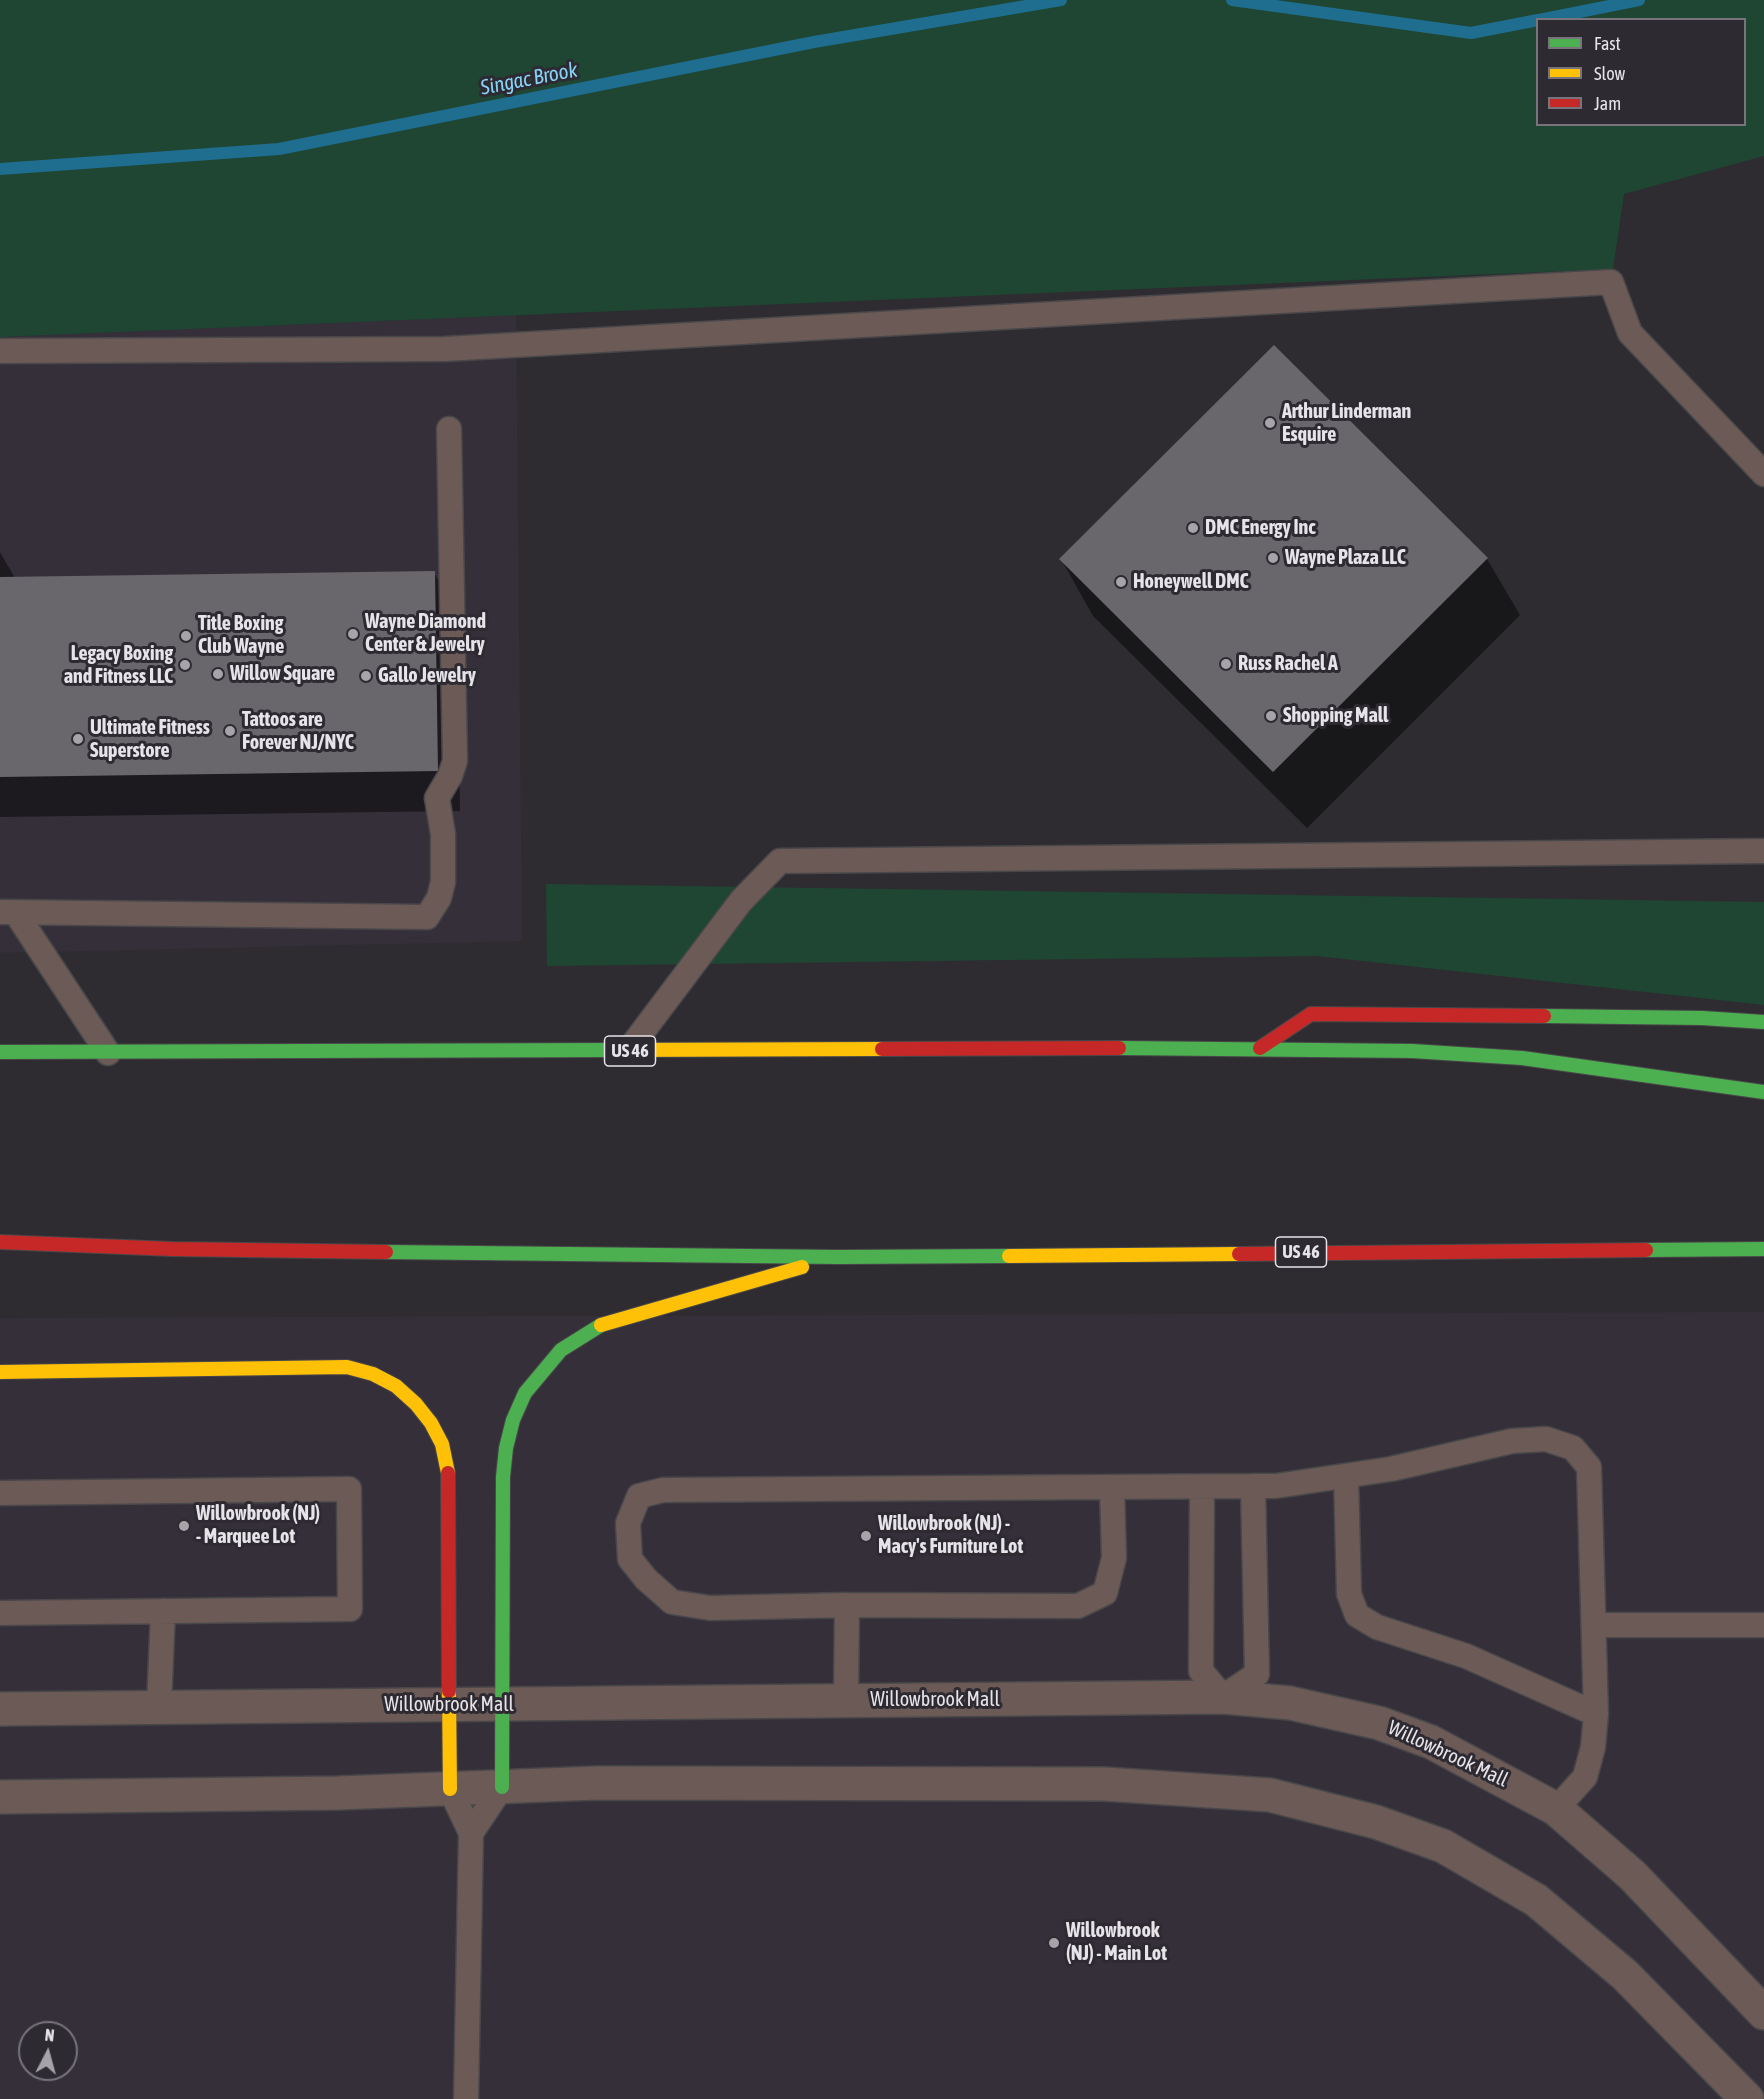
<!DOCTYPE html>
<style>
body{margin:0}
#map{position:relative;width:1764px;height:2099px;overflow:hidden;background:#2e2c30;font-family:"Asap Condensed",sans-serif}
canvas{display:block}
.legend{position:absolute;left:1536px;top:18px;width:210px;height:108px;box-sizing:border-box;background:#2e2a32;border:2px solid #78747b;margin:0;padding:8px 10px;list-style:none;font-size:18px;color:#e7e4e9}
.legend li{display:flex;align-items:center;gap:12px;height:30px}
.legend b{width:30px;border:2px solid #78747b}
.north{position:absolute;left:18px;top:2021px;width:60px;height:60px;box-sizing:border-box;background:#2e2a32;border:2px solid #78747b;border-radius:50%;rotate:6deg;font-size:16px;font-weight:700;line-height:24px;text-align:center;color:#e7e4e9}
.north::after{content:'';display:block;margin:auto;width:21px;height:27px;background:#a6a4a8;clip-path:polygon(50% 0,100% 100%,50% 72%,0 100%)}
</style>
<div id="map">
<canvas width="1764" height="2099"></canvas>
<ul class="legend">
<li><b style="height:8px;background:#4caf50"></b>Fast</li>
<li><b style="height:8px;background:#ffc107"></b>Slow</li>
<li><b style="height:8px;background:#c62828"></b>Jam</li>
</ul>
<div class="north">N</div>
</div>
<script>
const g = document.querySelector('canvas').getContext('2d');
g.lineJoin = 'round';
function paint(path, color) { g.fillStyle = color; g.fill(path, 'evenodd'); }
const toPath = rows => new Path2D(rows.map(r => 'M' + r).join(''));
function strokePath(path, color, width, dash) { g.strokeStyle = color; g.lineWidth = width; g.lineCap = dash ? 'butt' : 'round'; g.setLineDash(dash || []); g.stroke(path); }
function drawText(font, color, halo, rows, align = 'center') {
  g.font = font + ' "Asap Condensed",sans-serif'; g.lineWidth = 6; g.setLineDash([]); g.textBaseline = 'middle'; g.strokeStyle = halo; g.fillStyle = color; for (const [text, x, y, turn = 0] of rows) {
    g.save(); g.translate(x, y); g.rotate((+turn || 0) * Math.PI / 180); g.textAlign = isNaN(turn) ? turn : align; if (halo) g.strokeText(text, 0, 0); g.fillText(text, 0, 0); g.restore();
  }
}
paint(toPath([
 [516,315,522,941,0,953,0,337],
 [1764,1312,1764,2099,0,2099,0,1318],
 [30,2033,66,2033,66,2069,30,2069]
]), '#352f3a');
paint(toPath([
 [0,0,1764,0,1764,156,1624,194,1613,269,0,337],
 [1538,20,1744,20,1744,124,1538,124],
 [546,884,1764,902,1764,1005,1317,956,547,966]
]), '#1e4633');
paint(toPath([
 [0,552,15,578,434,573,457,613,460,811,0,817],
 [1061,559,1487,559,1520,615,1307,828,1093,616]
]), '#0007');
strokePath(toPath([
 [1232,0,1471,33,1538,20],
 [1539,20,1639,0],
 [0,169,279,149,814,42,1061,0]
]), '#1f6e8f', 12);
paint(toPath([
 [1274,345,1488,558,1273,772,1059,559],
 [435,571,438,771,0,777,0,577]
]), '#69676b');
const lane = toPath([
 [0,351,445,349,1611,282,1630,333,1764,474],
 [0,912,427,917,439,898,443,882,443,834,437,798,450,776,455,761,449,429],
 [16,913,108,1053],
 [628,1051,741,901,780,861,1764,851],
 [1346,1476,1349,1594,1357,1615,1377,1627,1466,1656,1596,1714],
 [1112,1487,1114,1558,1105,1593,1078,1606,847,1605,710,1608,672,1602,646,1579,630,1559,628,1523,639,1496,663,1490,1253,1486,1276,1486,1391,1469,1512,1441,1546,1439,1573,1448,1589,1467,1596,1714,1593,1747,1585,1777,1556,1809],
 [1202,1487,1201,1671,1223,1697,1257,1674,1253,1486],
 [0,1493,349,1489,350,1609,0,1613],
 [1594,1625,1764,1625],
 [846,1700,847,1605],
 [159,1706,163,1611],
 [450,1789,471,1833,466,2099],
 [471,1833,502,1787]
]);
const street = toPath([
 [0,1709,1223,1697,1290,1703,1379,1723,1431,1742,1556,1809,1632,1875,1764,2013],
 [0,1797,338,1793,597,1783,1104,1784,1270,1795,1376,1822,1443,1846,1536,1900,1625,1975,1747,2099]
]);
const fast = toPath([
 [1544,1016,1702,1018,1764,1022],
 [1119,1048,1412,1051,1522,1058,1764,1092],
 [0,1052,614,1050],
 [1646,1250,1764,1249],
 [386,1252,838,1257,1009,1256],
 [502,1787,503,1477,506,1448,513,1420,525,1393,561,1350,601,1325]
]);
const slow = toPath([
 [614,1050,882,1049],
 [1009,1256,1239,1254],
 [601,1325,802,1267],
 [0,1372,347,1367,373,1374,396,1386,416,1404,431,1423,442,1444,448,1473],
 [449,1691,450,1789]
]);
const jam = toPath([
 [1260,1048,1311,1014,1544,1016],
 [882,1049,1119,1048],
 [0,1242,172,1249,386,1252],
 [1239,1254,1646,1250],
 [448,1473,449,1691]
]);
strokePath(lane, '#484749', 27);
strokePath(street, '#484749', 36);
strokePath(fast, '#484749', 16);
strokePath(slow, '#484749', 16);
strokePath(jam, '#484749', 16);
strokePath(lane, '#6c5a56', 24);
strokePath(street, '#6c5a56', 33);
strokePath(fast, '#4caf50', 14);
strokePath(slow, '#ffc107', 14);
strokePath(jam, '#c62828', 14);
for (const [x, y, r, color] of [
 [1270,423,6,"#a6a4a8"],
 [1193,528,6,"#a6a4a8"],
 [1273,558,6,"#a6a4a8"],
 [1121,582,6,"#a6a4a8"],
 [353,634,6,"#a6a4a8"],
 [186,636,6,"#a6a4a8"],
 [1226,664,6,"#a6a4a8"],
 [185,665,6,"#a6a4a8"],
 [218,674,6,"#a6a4a8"],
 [366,676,6,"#a6a4a8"],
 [1271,716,6,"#a6a4a8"],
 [230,731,6,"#a6a4a8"],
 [78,739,6,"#a6a4a8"],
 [184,1526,6,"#a6a4a8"],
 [866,1536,6,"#a6a4a8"],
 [1054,1943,6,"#a6a4a8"]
]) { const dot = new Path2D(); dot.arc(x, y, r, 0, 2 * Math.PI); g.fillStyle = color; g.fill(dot); strokePath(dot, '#2e2a32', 2); }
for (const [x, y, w] of [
 [630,1051,51],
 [1301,1252,51]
]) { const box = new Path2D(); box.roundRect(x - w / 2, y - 15, w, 30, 4.5); g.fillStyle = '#2e2a32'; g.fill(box); strokePath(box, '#e7e4e9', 1.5); }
drawText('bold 18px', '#e7e4e9', null, [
 ["US 46",630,1051],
 ["US 46",1301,1252]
]);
drawText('bold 20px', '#e7e4e9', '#2e2a32', [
 ["Arthur Linderman",1282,412],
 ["Esquire",1282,435],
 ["DMC Energy Inc",1205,528],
 ["Wayne Plaza LLC",1285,558],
 ["Honeywell DMC",1133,582],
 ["Wayne Diamond",365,622],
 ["Center & Jewelry",365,645],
 ["Title Boxing",198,624],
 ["Club Wayne",198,647],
 ["Legacy Boxing",173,654,"right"],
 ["and Fitness LLC",173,677,"right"],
 ["Russ Rachel A",1238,664],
 ["Willow Square",230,674],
 ["Gallo Jewelry",378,676],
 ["Shopping Mall",1283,716],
 ["Tattoos are",242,720],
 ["Forever NJ/NYC",242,743],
 ["Ultimate Fitness",90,728],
 ["Superstore",90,751],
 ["Willowbrook (NJ)",196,1514],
 ["- Marquee Lot",196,1537],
 ["Willowbrook (NJ) -",878,1524],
 ["Macy's Furniture Lot",878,1547],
 ["Willowbrook",1066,1931],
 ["(NJ) - Main Lot",1066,1954]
], 'left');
drawText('20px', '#e7e4e9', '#2e2a32', [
 ["Willowbrook Mall",935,1700],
 ["Willowbrook Mall",449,1705],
 ["Willowbrook Mall",1448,1754,25]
]);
drawText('italic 21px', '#87d2f6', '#2e2a32', [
 ["Singac Brook",529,79,-11]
]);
</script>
